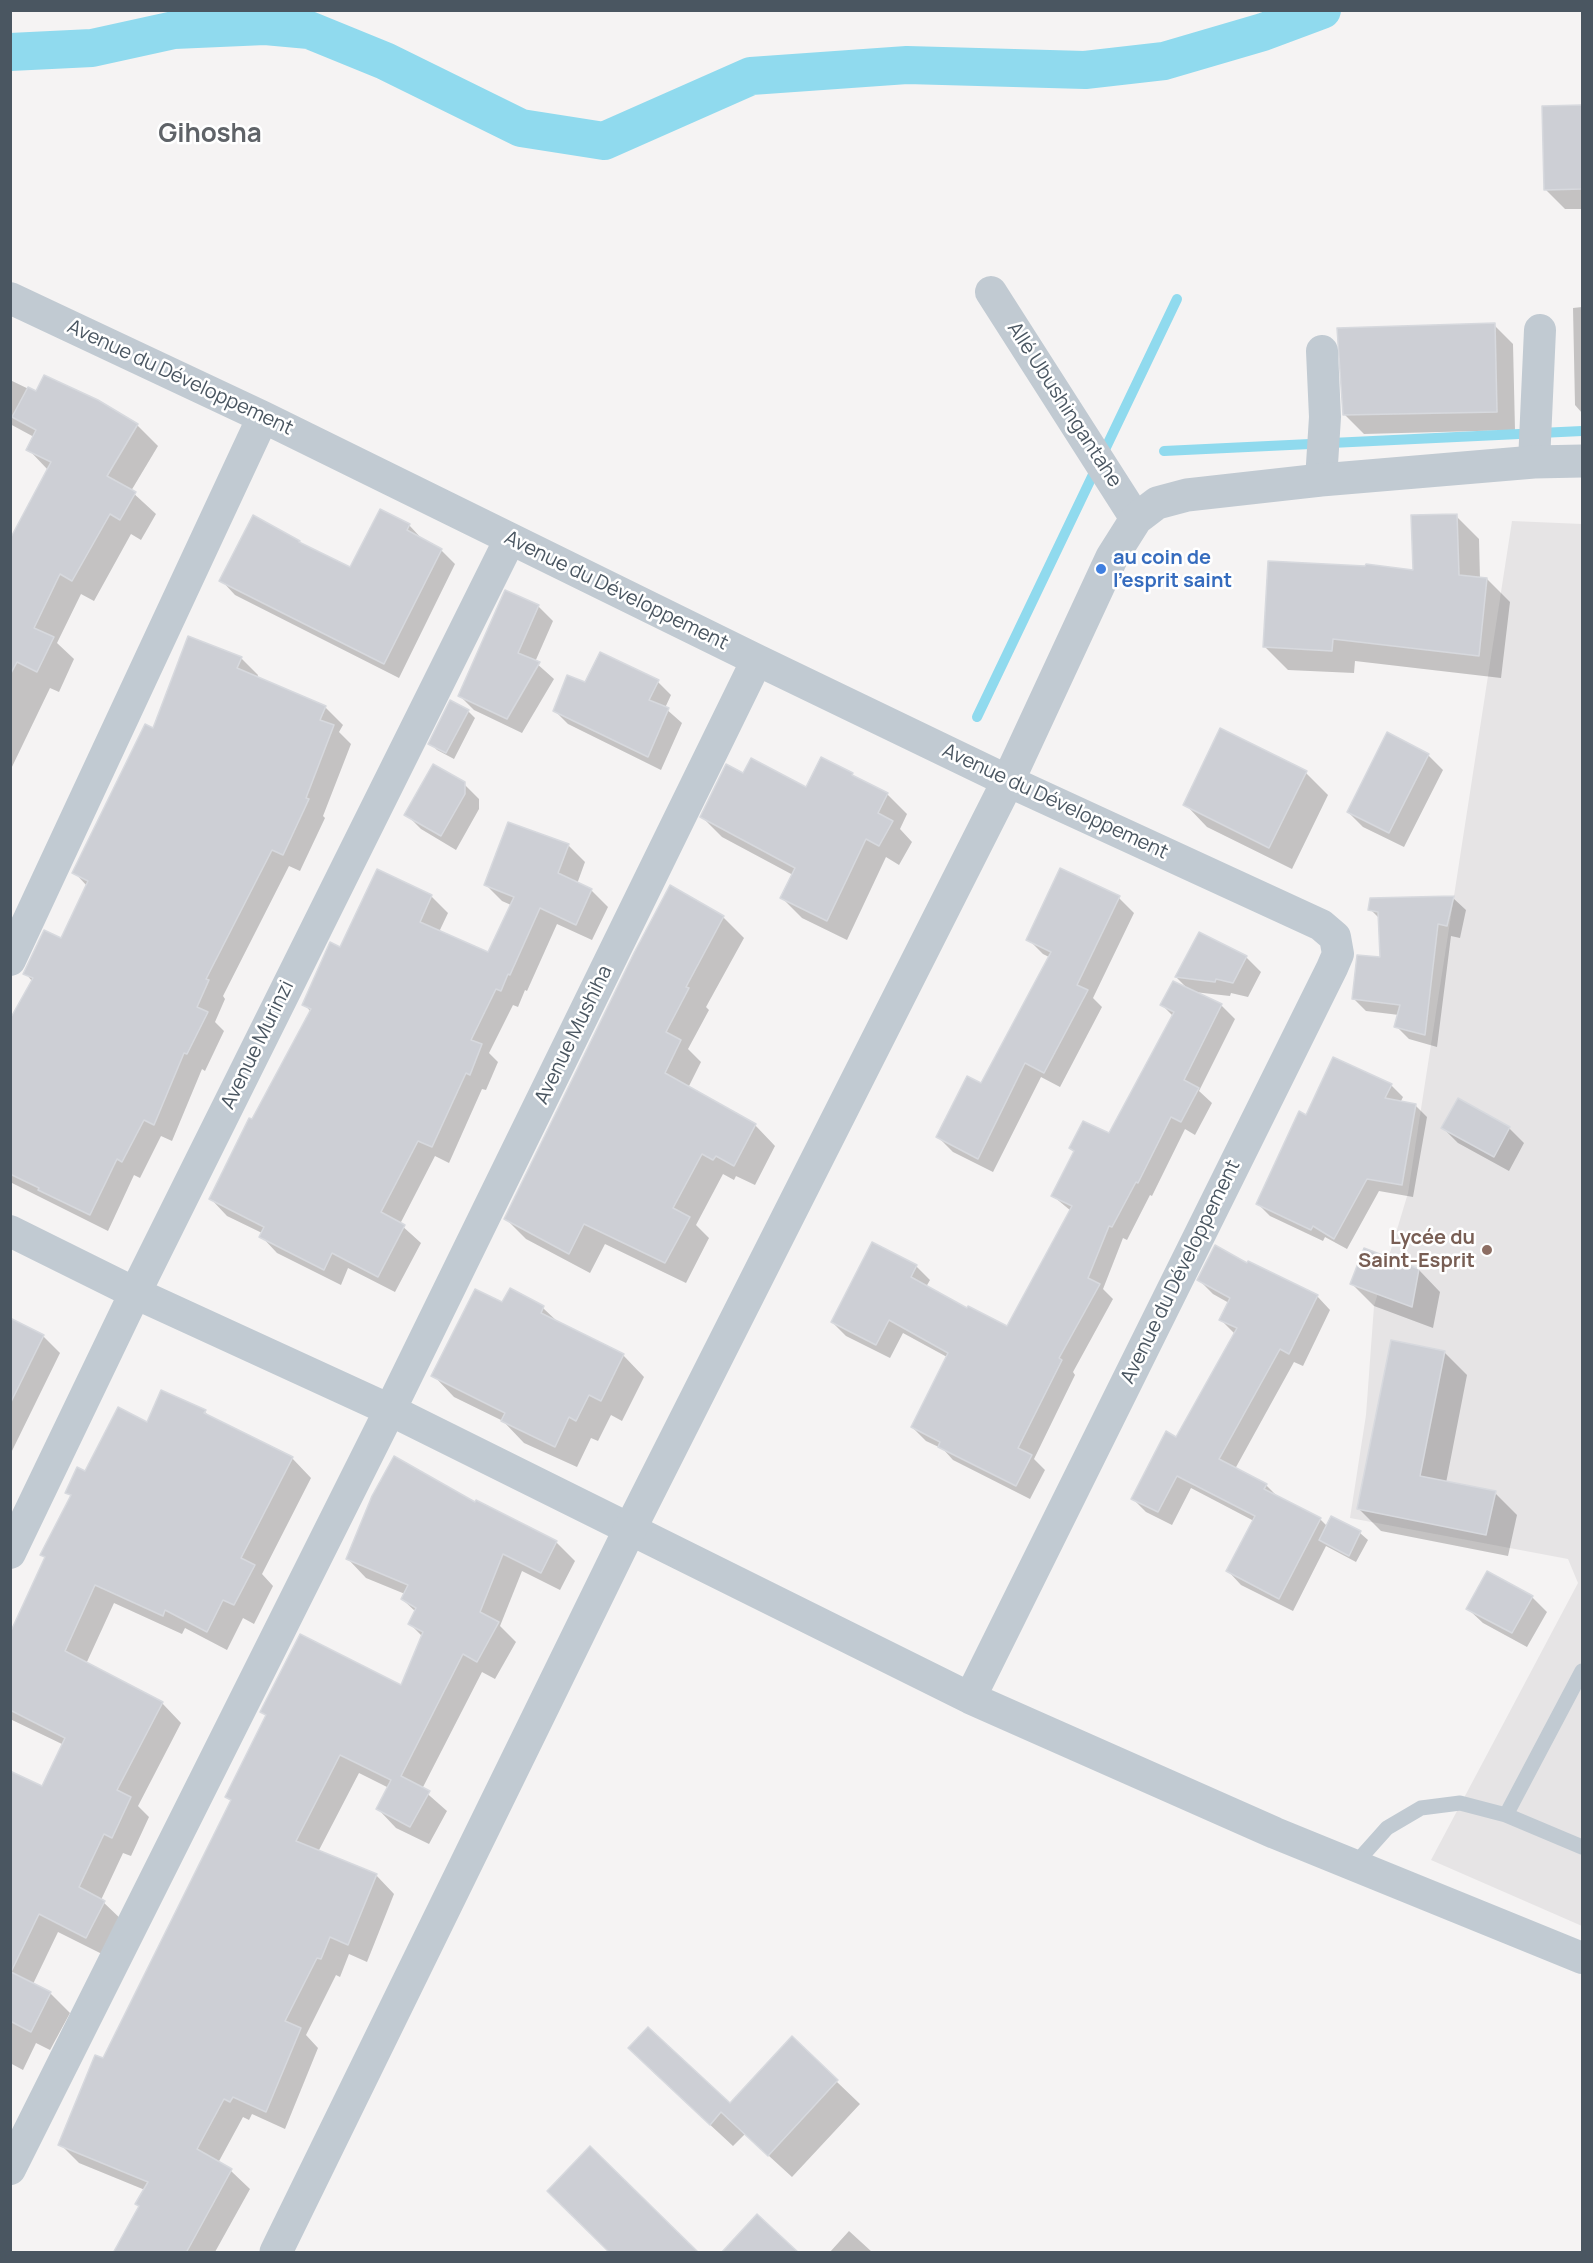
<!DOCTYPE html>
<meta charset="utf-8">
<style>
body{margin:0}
#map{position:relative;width:1593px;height:2263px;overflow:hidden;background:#f5f3f3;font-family:Manrope,sans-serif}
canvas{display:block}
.frame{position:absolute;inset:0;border:12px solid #4a5661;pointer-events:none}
</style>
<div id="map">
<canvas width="1593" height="2263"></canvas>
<div class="frame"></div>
</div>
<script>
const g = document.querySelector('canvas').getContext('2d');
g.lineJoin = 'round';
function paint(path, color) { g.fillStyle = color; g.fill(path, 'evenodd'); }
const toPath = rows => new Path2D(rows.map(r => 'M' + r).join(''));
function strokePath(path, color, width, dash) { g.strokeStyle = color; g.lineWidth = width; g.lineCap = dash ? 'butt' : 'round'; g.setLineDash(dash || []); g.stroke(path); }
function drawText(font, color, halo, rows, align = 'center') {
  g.font = font + ' Manrope,sans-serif'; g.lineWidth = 5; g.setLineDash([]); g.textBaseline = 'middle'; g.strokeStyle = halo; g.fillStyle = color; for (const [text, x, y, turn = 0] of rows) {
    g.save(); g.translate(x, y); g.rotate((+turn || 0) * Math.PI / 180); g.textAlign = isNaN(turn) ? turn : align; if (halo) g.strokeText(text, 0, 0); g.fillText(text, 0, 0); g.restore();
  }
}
paint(toPath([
 [1512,521,1582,524,1582,1926,1431,1860,1578,1583,1568,1559,1350,1518,1366,1415,1374,1306,1408,1193]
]), '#e6e4e5');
paint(toPath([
 [1544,107,1582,107,1582,209,1565,209,1545,189],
 [1582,307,1582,413,1575,405,1573,308],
 [1494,325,1513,344,1515,430,1364,434,1344,414],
 [10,380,37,393,137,425,158,446,131,491,156,514,141,540,131,534,94,601,81,594,57,643,74,659,59,692,50,688,10,771,10,543,48,470,28,449,34,437,10,424],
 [1456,516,1479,539,1480,579,1487,579,1510,602,1501,678,1355,661,1354,673,1288,670,1265,647,1415,571],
 [409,525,423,540,441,550,455,564,399,678,235,595,221,580,299,542,351,569],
 [538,606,553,621,535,662,554,679,522,733,474,710,459,695],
 [241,658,258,675,257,678,326,708,343,725,339,732,351,744,323,816,325,818,300,871,289,866,223,996,225,999,215,1022,224,1031,205,1071,202,1069,172,1141,161,1136,140,1178,134,1175,108,1231,10,1182,10,1024,33,982,25,973,62,940,87,886,74,872,153,730],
 [658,682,671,695,665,708,682,723,661,770,568,724,555,711,586,684],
 [468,711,475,718,454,759,437,750,430,743],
 [1428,755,1443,770,1404,847,1363,827,1348,812],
 [1306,773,1328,795,1292,869,1207,827,1185,804],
 [852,774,857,779,887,794,907,814,900,829,912,842,899,865,886,857,847,940,802,918,782,898,793,875,722,837,702,817,743,775,806,789],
 [464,784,479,799,479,809,456,850,421,829,406,814],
 [568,845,585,862,577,884,591,890,608,907,592,940,557,924,527,991,525,990,518,1007,513,1005,489,1053,498,1062,486,1090,482,1089,449,1163,435,1156,400,1224,421,1243,395,1292,348,1268,341,1285,277,1253,261,1236,262,1233,227,1216,211,1199,311,1012,304,1004,340,949,378,871,431,896,448,913,439,932,488,954,511,905,502,901,485,884],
 [1119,898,1134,913,1093,998,1102,1007,1060,1087,1041,1077,993,1172,953,1152,938,1137,982,1085,1049,957,1043,954,1028,939],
 [1453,898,1466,910,1460,938,1451,936,1437,1047,1409,1039,1396,1026,1399,1015,1366,1011,1353,998,1381,959,1380,919,1370,909],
 [723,917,744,938,706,1007,709,1010,688,1049,701,1062,688,1088,755,1125,775,1146,755,1185,736,1176,734,1180,723,1174,696,1225,709,1238,686,1283,605,1244,590,1273,526,1239,505,1218],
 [1246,957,1261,972,1248,997,1231,993,1230,996,1194,992,1221,1005,1235,1019,1199,1091,1212,1103,1195,1135,1185,1129,1152,1196,1150,1195,1127,1240,1123,1238,1103,1289,1113,1299,1073,1372,1075,1375,1034,1459,1045,1470,1030,1499,953,1460,943,1449,926,1441,912,1427,947,1357,903,1333,890,1358,846,1336,832,1322,916,1266,930,1280,926,1287,967,1310,1008,1328,1071,1211,1053,1196,1109,1135,1173,1016,1162,1005,1189,990,1176,977],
 [1391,1085,1403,1097,1400,1103,1415,1105,1427,1117,1413,1197,1379,1191,1347,1249,1325,1237,1323,1241,1270,1216,1258,1204,1307,1117],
 [1443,1128,1509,1128,1524,1143,1509,1171,1458,1143],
 [1247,1265,1317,1296,1330,1310,1303,1366,1294,1362,1235,1469,1266,1485,1279,1498,1320,1519,1327,1526,1331,1518,1360,1533,1368,1540,1356,1562,1326,1546,1293,1611,1241,1585,1228,1571,1254,1521,1191,1488,1172,1525,1146,1512,1133,1499,1177,1439,1235,1334,1221,1320,1229,1303,1213,1294,1199,1280],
 [1419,1270,1440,1292,1433,1328,1374,1306,1352,1284],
 [510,1290,543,1308,560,1324,623,1355,644,1377,622,1421,611,1415,598,1441,591,1438,577,1467,524,1443,503,1421,454,1397,433,1375,503,1304],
 [10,1320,43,1336,60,1353,10,1455],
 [1445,1353,1467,1375,1446,1483,1495,1493,1517,1515,1508,1556,1381,1531,1358,1508],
 [162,1392,205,1412,212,1419,292,1458,311,1478,262,1574,273,1586,254,1624,243,1618,227,1650,185,1628,182,1634,114,1603,86,1664,162,1703,181,1723,138,1806,149,1817,131,1856,123,1853,101,1900,124,1922,106,1956,58,1932,33,1984,50,1993,70,2013,50,2050,36,2043,23,2070,10,2063,10,1773,43,1788,64,1745,10,1719,10,1633,46,1559,42,1555,72,1497,67,1492,86,1473,147,1424],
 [477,1502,556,1542,575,1561,560,1590,522,1571,500,1626,516,1642,495,1679,482,1672,422,1789,447,1811,429,1844,396,1828,378,1809,389,1788,359,1773,318,1852,376,1875,394,1894,367,1962,349,1954,340,1977,336,1975,306,2035,318,2048,285,2129,252,2114,249,2120,243,2117,218,2163,231,2171,250,2189,215,2252,114,2252,140,2206,145,2190,79,2163,60,2144,232,1802,226,1797,267,1717,262,1712,402,1687,423,1637,409,1623,416,1612,402,1599,405,1594,366,1578,348,1559],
 [1532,1597,1547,1612,1527,1647,1483,1623,1468,1609],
 [792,2039,860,2104,792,2177,745,2134,733,2146,652,2071,730,2105],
 [849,2231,872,2252,830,2252]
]), '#0003');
strokePath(toPath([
 [1164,451,1582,431],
 [977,717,1177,299]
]), '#90daee', 10);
strokePath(toPath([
 [10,52,92,48,174,30,265,26,309,30,385,61,521,128,604,141,751,76,907,65,1085,70,1164,61,1263,32,1322,10]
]), '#90daee', 38);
const building = toPath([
 [1582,105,1582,189,1544,190,1542,106,1582,105],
 [1495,323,1497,412,1343,415,1337,328,1495,323],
 [44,375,98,400,138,424,107,476,136,492,120,520,110,514,72,581,60,574,34,628,54,637,37,672,17,662,10,675,10,539,51,462,26,450,36,430,12,417,28,387,36,391,44,375],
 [380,509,410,524,407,530,442,549,384,664,219,581,253,515,300,541,299,542,350,567,380,509],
 [1457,514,1459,575,1487,578,1479,656,1333,639,1332,651,1263,647,1268,561,1365,566,1366,564,1413,570,1411,515,1457,514],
 [505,590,539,605,518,653,540,662,507,719,458,696,505,590],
 [188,636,242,657,237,668,326,706,320,720,334,725,306,798,309,799,283,855,272,850,206,979,209,980,197,1007,208,1012,187,1054,184,1053,154,1125,144,1120,122,1162,117,1159,90,1215,38,1190,39,1188,10,1174,10,1019,33,978,23,974,44,930,61,938,88,881,72,873,145,724,153,728,188,636],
 [600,652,659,680,649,700,669,708,648,757,553,711,567,675,585,682,600,652],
 [450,700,469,710,446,753,428,744,450,700],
 [1220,728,1307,771,1269,848,1183,805,1220,728],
 [1387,732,1429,754,1389,833,1347,812,1387,732],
 [821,757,853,773,852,775,888,793,878,813,893,821,879,846,866,839,827,921,780,898,795,868,700,817,726,764,743,773,751,758,806,787,821,757],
 [433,764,465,782,465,794,441,836,404,815,433,764],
 [508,822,569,844,558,873,592,889,576,925,540,908,510,975,508,974,501,991,496,989,471,1040,482,1044,470,1075,466,1073,432,1147,418,1141,381,1212,405,1225,378,1277,332,1253,324,1270,259,1237,264,1227,209,1199,249,1118,252,1119,311,1009,302,1005,330,942,340,947,377,869,432,895,420,922,488,952,514,897,484,885,508,822],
 [1060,868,1120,896,1077,985,1088,990,1044,1073,1025,1063,978,1159,936,1137,967,1076,981,1083,1051,952,1026,940,1060,868],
 [670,885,724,916,686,987,689,988,666,1032,681,1040,665,1073,756,1124,734,1166,716,1156,713,1160,702,1154,673,1208,690,1217,665,1263,584,1224,569,1254,504,1219,634,953,670,885],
 [1454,896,1447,926,1438,924,1425,1035,1394,1027,1400,1005,1352,999,1357,955,1380,957,1378,912,1368,910,1370,898,1454,896],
 [1199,932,1247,956,1233,983,1216,979,1215,982,1175,977,1199,932],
 [1173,981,1222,1004,1184,1080,1199,1088,1181,1122,1171,1117,1138,1183,1136,1182,1112,1227,1109,1226,1088,1278,1100,1284,1059,1358,1062,1360,1018,1448,1032,1455,1016,1486,938,1447,940,1442,911,1427,948,1353,889,1320,876,1345,831,1322,872,1242,917,1265,911,1277,967,1308,968,1306,1007,1326,1072,1206,1051,1196,1074,1151,1069,1148,1083,1121,1109,1133,1174,1012,1160,1005,1173,981],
 [1333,1057,1392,1084,1385,1098,1416,1104,1402,1185,1367,1179,1334,1239,1313,1226,1311,1230,1256,1204,1299,1111,1306,1115,1333,1057],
 [1458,1098,1510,1127,1494,1157,1441,1128,1458,1098],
 [1215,1245,1247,1263,1248,1261,1318,1295,1289,1354,1280,1349,1219,1459,1267,1484,1264,1489,1321,1518,1279,1599,1226,1571,1255,1516,1177,1476,1158,1512,1131,1499,1166,1431,1176,1437,1237,1328,1219,1320,1230,1298,1197,1280,1215,1245],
 [1364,1248,1419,1269,1412,1307,1350,1284,1364,1248],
 [510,1288,544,1306,541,1313,624,1354,601,1401,589,1395,576,1421,569,1417,555,1447,501,1421,505,1413,431,1376,475,1289,502,1302,510,1288],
 [10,1318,44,1335,10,1404,10,1318],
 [1391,1340,1445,1351,1420,1476,1496,1491,1486,1535,1357,1509,1391,1340],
 [161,1390,206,1410,204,1413,293,1457,241,1558,255,1565,234,1605,223,1600,207,1632,165,1610,163,1616,95,1585,65,1651,163,1702,117,1790,131,1797,112,1838,104,1834,79,1887,105,1901,86,1938,39,1914,11,1972,51,1992,31,2032,10,2021,10,1771,42,1786,65,1738,10,1710,10,1633,45,1557,40,1555,71,1495,65,1493,77,1467,85,1471,118,1407,147,1422,161,1390],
 [394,1456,475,1502,476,1500,557,1541,541,1573,503,1554,480,1612,499,1622,477,1662,463,1654,401,1776,430,1791,410,1827,376,1809,391,1780,340,1755,296,1841,377,1874,348,1945,330,1937,321,1959,317,1958,285,2021,301,2028,266,2112,233,2097,230,2102,224,2099,197,2149,232,2169,186,2253,113,2253,139,2206,135,2204,148,2182,58,2145,95,2055,103,2058,231,1800,225,1797,266,1715,260,1712,300,1634,401,1685,423,1632,408,1624,416,1608,401,1599,408,1585,346,1559,372,1496,394,1456],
 [1331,1516,1361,1531,1349,1556,1319,1540,1331,1516],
 [1487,1571,1533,1596,1512,1633,1466,1609,1487,1571],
 [648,2027,730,2103,792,2036,838,2080,768,2156,721,2112,710,2125,628,2048,648,2027],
 [590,2146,699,2253,610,2253,547,2191,590,2146],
 [757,2214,799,2253,721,2253,757,2214]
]);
paint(building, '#cdcfd5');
strokePath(building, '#d7d9de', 1.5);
strokePath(toPath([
 [1506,1815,1582,1671],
 [1354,1865,1387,1828,1421,1808,1460,1803,1506,1815,1582,1847]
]), '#c1cad2', 15);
strokePath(toPath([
 [991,292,1136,519],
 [10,298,263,417,757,660,1008,781,1321,925,1335,937,1338,954,1332,968,970,1698],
 [1534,462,1540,330],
 [1321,480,1325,417,1322,351],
 [10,960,263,417],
 [10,1231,135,1293,390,1410,970,1698,1275,1833,1582,1958],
 [10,1553,135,1293,510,539],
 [10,2169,390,1410,757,660]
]), '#c1cad2', 32);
strokePath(toPath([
 [276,2252,630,1529,1008,781,1112,557,1136,519,1157,503,1187,495,1321,480,1534,462,1582,461]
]), '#c1cad2', 33);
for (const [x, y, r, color] of [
 [1101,569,6,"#3f7fe0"],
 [1487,1250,6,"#8d6e63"]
]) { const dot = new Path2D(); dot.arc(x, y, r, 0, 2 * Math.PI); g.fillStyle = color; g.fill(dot); strokePath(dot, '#fff', 2); }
drawText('20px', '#4a5661', '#fff', [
 ["Avenue du Développement",180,378,25],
 ["Allé Ubushingantahe",1064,405,57],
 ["Avenue du Développement",616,591,26],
 ["Avenue du Développement",1055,802,25],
 ["Avenue Mushiha",574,1035,-64],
 ["Avenue Murinzi",258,1045,-64],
 ["Avenue du Développement",1181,1272,-64]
]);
drawText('bold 20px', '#366cbe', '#fff', [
 ["au coin de",1113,558],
 ["l'esprit saint",1113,581]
], 'left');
drawText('bold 20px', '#785e54', '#fff', [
 ["Lycée du",1475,1238],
 ["Saint-Esprit",1475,1261]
], 'right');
drawText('bold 26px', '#5f6368', '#fff', [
 ["Gihosha",210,135]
]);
</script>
